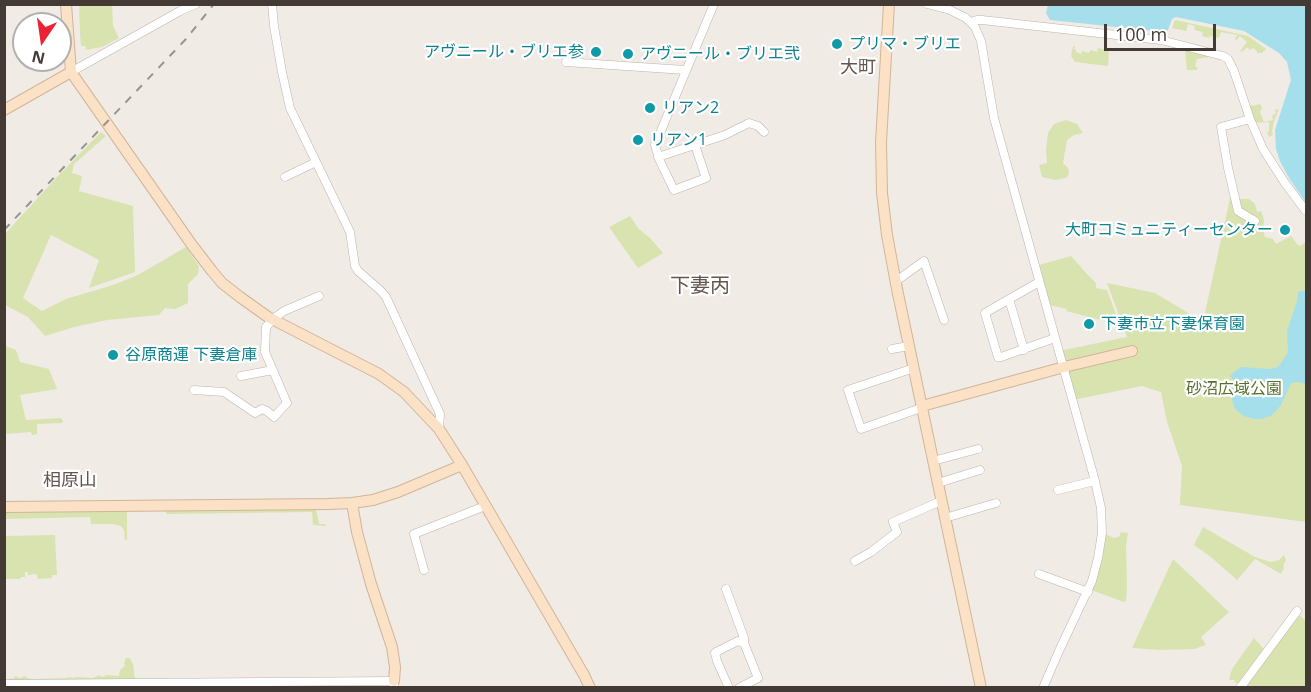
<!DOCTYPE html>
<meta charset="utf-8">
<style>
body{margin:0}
#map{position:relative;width:1311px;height:692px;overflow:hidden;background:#f1ebe5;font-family:"Open Sans",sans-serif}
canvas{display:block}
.frame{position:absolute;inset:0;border:6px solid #433a35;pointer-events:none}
.north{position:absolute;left:12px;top:12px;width:60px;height:60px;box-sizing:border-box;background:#fff;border:2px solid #b4b0ae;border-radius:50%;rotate:193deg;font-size:16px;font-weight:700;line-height:24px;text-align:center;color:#433a35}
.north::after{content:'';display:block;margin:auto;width:21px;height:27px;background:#eb2234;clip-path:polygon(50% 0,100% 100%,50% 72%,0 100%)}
.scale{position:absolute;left:1104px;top:24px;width:112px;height:27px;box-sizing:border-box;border:3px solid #433a35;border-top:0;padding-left:8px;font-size:18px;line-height:21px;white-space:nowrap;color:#433a35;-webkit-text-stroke:4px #fff;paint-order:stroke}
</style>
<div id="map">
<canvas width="1311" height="692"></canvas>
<div class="frame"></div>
<div class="north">N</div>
<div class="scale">100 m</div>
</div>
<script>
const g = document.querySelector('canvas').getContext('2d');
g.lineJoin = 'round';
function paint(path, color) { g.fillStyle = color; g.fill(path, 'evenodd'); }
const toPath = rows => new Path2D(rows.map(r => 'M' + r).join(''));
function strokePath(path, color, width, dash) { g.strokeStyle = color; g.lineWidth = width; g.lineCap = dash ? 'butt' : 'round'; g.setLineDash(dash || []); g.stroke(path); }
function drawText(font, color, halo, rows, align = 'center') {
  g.font = font + ' "Open Sans","Noto Sans JP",sans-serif'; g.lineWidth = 4.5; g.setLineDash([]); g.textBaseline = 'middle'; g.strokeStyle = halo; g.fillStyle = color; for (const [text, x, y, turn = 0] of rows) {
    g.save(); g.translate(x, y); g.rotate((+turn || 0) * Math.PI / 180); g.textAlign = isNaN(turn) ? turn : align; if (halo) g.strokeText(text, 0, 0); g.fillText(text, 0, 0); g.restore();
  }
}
paint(toPath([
 [79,5,112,5,113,26,119,38,102,47,86,50,85,46,81,46,80,33],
 [1175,20,1248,36,1266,49,1262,53,1257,53,1257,51,1253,48,1250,50,1247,47,1242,52,1240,51,1247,42,1240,36,1236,41,1235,38,1238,35,1221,32,1219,38,1209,36,1209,38,1202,36,1203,32,1194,30,1195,26,1188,24,1186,31,1172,28],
 [1073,46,1075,46,1074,49,1076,50,1076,52,1081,54,1082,51,1089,53,1090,50,1097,52,1098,48,1109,50,1108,66,1075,62,1071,56],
 [1187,49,1207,55,1209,57,1197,59,1195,67,1198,67,1197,70,1187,70,1185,50],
 [1259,104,1261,105,1262,108,1260,112,1264,122,1273,120,1272,116,1276,113,1275,110,1279,109,1274,121,1272,131,1273,135,1269,137,1267,132,1269,131,1269,122,1255,123,1248,105,1254,106],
 [1066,120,1077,124,1083,133,1074,135,1067,140,1063,163,1068,168,1069,174,1066,178,1055,180,1042,177,1039,165,1047,163,1046,150,1048,133,1054,124],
 [101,132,106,136,74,164,72,173,82,176,79,191,133,206,135,272,89,288,99,260,51,235,23,298,42,311,66,299,113,285,138,275,186,247,199,266,198,274,188,284,188,303,175,309,165,308,159,315,107,320,74,327,45,336,28,317,5,305,5,234,57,177],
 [1231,194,1235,199,1249,199,1255,204,1257,212,1261,211,1264,220,1263,228,1265,237,1273,239,1276,244,1291,236,1297,244,1300,246,1306,242,1306,522,1180,505,1182,466,1167,422,1161,392,1142,386,1073,400,1059,351,1127,337,1107,283,1155,293,1203,322],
 [630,216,638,228,651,239,663,253,638,268,609,227],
 [1071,256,1087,274,1096,283,1096,288,1107,290,1118,320,1106,318,1105,321,1066,311,1067,309,1049,305,1039,265],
 [5,346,16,350,20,362,49,369,57,389,20,395,26,420,61,418,63,421,62,423,37,424,37,434,32,435,31,432,5,434],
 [316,509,319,524,325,524,326,526,313,525,312,512,166,514,166,510],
 [4,511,127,511,127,540,125,540,124,530,121,526,113,524,91,524,90,517,5,519],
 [1203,527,1255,557,1271,562,1279,560,1284,555,1286,560,1283,566,1284,568,1281,574,1255,559,1237,580,1211,557,1194,545],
 [1121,532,1128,533,1126,546,1127,587,1126,600,1124,602,1091,590,1104,533,1113,538,1119,537],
 [55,535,57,575,52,575,52,578,38,579,37,575,35,574,28,575,28,572,25,572,25,577,21,577,20,579,5,579,5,536],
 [1173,559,1229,612,1201,637,1206,645,1194,649,1159,650,1132,648],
 [1301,616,1306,622,1306,687,1243,688,1296,617],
 [1254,638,1264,649,1238,683,1235,683,1234,680,1229,680,1232,669],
 [126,658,130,658,133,664,135,680,5,681,4,679,8,680,10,678,13,679,15,676,20,678,26,676,27,678,32,679,65,678,70,677,72,678,76,677,93,678,100,675,102,677,107,675,119,676,120,670,125,666,124,663]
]), '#d8e3b0');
paint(toPath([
 [1048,4,1306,5,1306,203,1289,178,1280,161,1276,149,1275,130,1291,80,1287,62,1279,53,1244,31,1176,17,1172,19,1168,30,1164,32,1050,20,1046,13],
 [1306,290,1306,384,1297,382,1291,383,1281,405,1271,416,1261,419,1254,419,1244,416,1236,410,1233,404,1231,394,1234,380,1230,376,1235,371,1242,367,1271,369,1277,367,1281,363,1288,352,1287,331,1297,301,1298,292]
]), '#a5dfeb');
const street = toPath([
 [272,4,274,26,282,72,290,108,350,232,355,266,358,271,380,290,386,297,440,414,439,429],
 [927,4,950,10,966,18,975,27,981,41,994,118,1095,481,1101,508,1102,533,1098,558,1092,581,1059,651,1043,688],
 [971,22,977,20,982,20,1161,40,1223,56,1228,59,1234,71,1250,119,1263,149,1285,183,1305,210],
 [566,62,685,70],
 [71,72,180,11,196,4],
 [1250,119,1221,127,1228,168,1238,211,1255,221],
 [695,145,706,178,674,190,659,159,655,145,714,4],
 [658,157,725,135,749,123,758,126,764,132],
 [285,177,316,162],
 [895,282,924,261,944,320],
 [1039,282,985,313,998,357,1001,357,1055,338],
 [1009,299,1024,350],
 [892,349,909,346],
 [914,368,848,390,861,429,918,409,922,406],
 [241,376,273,370],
 [194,390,224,392,255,413,262,409,267,411,274,417,287,403,265,352,266,327,273,319,284,311,319,296],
 [933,461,978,449],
 [938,483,980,470],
 [1058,490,1095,481],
 [945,518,996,503],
 [855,561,871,552,897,532,893,522,941,501],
 [424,570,414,534,485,506],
 [1039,574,1088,592],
 [726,589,744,638,744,643,758,678,739,688],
 [4,684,394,681,394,688],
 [729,688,717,661,715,653,716,652,738,641,744,643],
 [1240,688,1297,611]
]);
const secondary = toPath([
 [889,4,881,142,882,193,887,235,897,289,981,688],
 [71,72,192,245,212,271,222,283,240,297,268,317,379,374,404,392,439,429,462,465,584,675,590,688],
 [4,110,71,72,66,4],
 [922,406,1064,367,1132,351],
 [352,503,357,532,371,584,392,647,395,667,394,681],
 [4,507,328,504,352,503,373,500,398,492,462,465]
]);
strokePath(street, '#bfb3ab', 9);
strokePath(secondary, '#d1b59a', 12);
strokePath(street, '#fff', 8);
strokePath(secondary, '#fbe1c6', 10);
strokePath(toPath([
 [4,230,186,39,214,4]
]), '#949494', 2, [8, 8]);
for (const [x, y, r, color] of [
 [837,44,6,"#0f9aa8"],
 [596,52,6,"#0f9aa8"],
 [628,54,6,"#0f9aa8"],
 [650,108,6,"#0f9aa8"],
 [638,140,6,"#0f9aa8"],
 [1285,230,6,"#0f9aa8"],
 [1089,324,6,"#0f9aa8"],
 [113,355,6,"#0f9aa8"]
]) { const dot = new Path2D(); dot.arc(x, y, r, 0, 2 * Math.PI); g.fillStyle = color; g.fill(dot); strokePath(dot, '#fff', 2); }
drawText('16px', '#0d838f', '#fff', [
 ["プリマ・ブリエ",849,44],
 ["アヴニール・ブリエ参",584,52,"right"],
 ["アヴニール・ブリエ弐",640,54],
 ["リアン2",662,108],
 ["リアン1",650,140],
 ["大町コミュニティーセンター",1273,230,"right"],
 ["下妻市立下妻保育園",1101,324],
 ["谷原商運 下妻倉庫",125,355]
], 'left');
drawText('16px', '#57702d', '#fff', [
 ["砂沼広域公園",1234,389]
]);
drawText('18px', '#65564d', '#fff', [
 ["大町",858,68],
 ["相原山",70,481]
]);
drawText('20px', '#65564d', '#fff', [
 ["下妻丙",700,286]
]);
</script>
